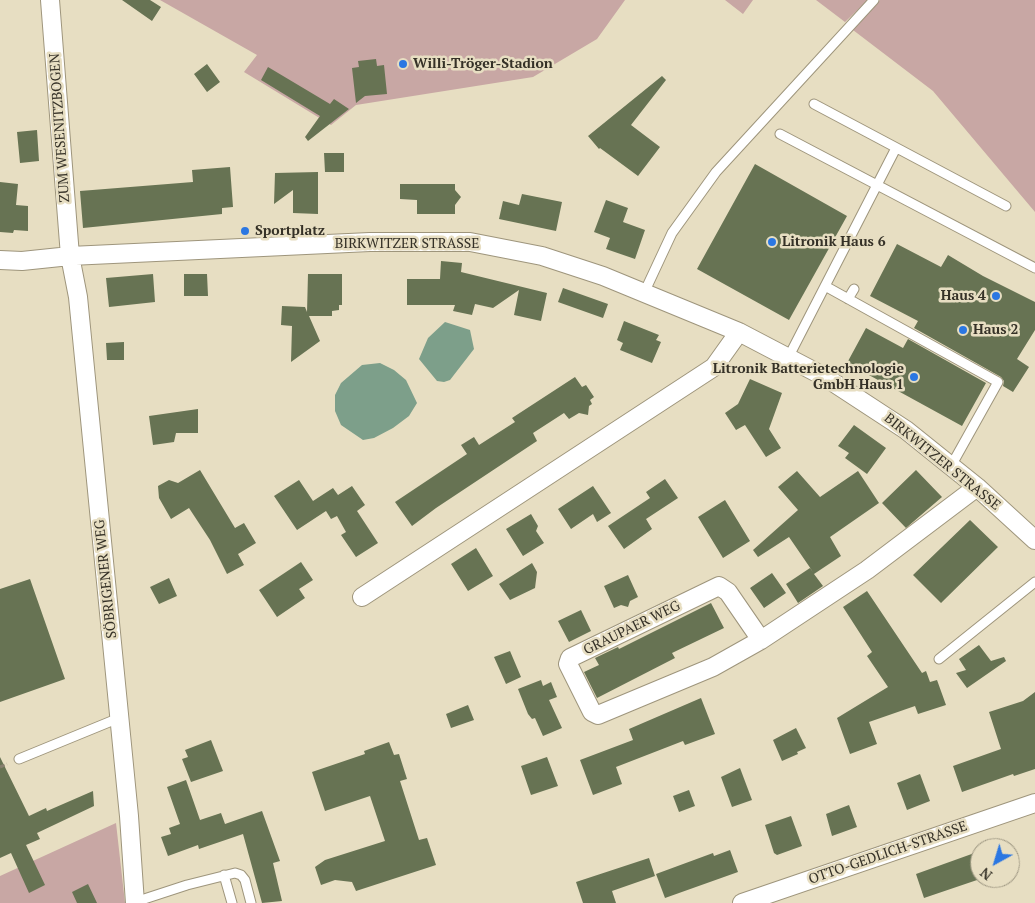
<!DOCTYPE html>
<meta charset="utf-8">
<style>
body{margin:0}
#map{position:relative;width:1035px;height:903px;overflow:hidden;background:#e7dec2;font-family:"PT Serif",serif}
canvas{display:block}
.north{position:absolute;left:970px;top:838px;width:50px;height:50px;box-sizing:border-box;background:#e7dec2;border:1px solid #a09984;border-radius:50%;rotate:219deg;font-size:14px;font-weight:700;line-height:20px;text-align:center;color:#353127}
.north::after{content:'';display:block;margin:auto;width:18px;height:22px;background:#2b77e2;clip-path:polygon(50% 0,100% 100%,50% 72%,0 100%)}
</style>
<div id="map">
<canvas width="1035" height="903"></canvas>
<div class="north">N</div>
</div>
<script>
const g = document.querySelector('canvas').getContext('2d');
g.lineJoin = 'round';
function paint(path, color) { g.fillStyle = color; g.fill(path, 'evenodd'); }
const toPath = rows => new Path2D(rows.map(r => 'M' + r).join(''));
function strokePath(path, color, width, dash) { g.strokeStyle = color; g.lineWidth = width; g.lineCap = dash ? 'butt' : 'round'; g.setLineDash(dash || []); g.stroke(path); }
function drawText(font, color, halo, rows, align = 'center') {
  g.font = font + ' "PT Serif",serif'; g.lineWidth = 5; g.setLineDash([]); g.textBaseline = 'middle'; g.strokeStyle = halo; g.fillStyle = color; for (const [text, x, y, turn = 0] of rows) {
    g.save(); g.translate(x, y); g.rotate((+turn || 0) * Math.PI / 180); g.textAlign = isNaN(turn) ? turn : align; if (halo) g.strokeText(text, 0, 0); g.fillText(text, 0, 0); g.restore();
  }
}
paint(toPath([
 [160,0,625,0,597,39,533,77,356,105,331,125,244,72,257,55],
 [725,0,753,0,743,14],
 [816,0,868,0,845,22],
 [880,0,1035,0,1035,212,933,91,853,30],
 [116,823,125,903,0,903,0,876]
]), '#c8a7a4');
paint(toPath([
 [445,322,470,330,474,349,450,380,444,382,437,381,419,359,428,338],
 [380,363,394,370,406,380,417,403,409,416,393,428,374,438,363,440,341,425,335,411,335,395,341,383,362,365]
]), '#7d9f8a');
paint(toPath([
 [122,0,150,0,161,7,152,21],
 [376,59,377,66,384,65,387,94,365,96,356,103,352,68,359,67,358,61],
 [207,64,220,82,207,92,194,74],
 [268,67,330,104,334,99,349,109,308,141,305,137,320,116,261,80],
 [662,76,666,80,631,125,660,147,638,176,600,148,599,149,588,136],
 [37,130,39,161,20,163,17,132],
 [324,153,344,153,344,172,325,172],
 [755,164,847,216,789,320,697,269],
 [230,167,233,207,222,208,222,214,83,228,80,191,193,182,192,170],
 [318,172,318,214,293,213,293,190,274,204,275,173],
 [0,182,18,184,16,205,28,206,28,231,14,230,13,233,0,232],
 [400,184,455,184,455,190,461,197,455,205,455,214,417,214,417,200,400,199],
 [522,194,562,202,556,231,499,219,503,201,519,205],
 [606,200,628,208,623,222,645,230,635,259,606,249,610,238,594,232],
 [897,244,941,267,948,255,983,276,1035,302,1035,330,1017,359,1029,367,1013,392,1003,386,1004,381,1001,377,914,328,918,321,870,296],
 [441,261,462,263,461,272,547,293,541,321,514,315,519,290,493,308,475,304,472,315,453,311,455,305,407,305,407,279,440,279],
 [153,274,155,302,109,307,106,278],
 [184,274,207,274,208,296,184,296],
 [308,274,342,274,342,305,339,305,339,310,332,311,332,316,309,316,320,341,291,362,292,326,281,325,282,306,305,307,307,312],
 [563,288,608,304,603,318,558,302],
 [624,321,659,335,656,340,661,342,652,363,620,350,623,343,617,340],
 [866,328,903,348,908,339,986,383,962,426,847,363],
 [124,342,124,360,107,360,106,343],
 [575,377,582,387,586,385,594,397,590,400,592,404,589,406,588,415,579,413,569,419,564,413,533,433,537,441,436,508,412,526,395,502,467,454,461,445,474,437,479,445,515,422,512,418],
 [750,379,782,393,769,429,781,448,766,457,745,425,736,430,725,413,738,404],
 [198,409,198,433,176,433,174,442,153,445,149,416],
 [854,425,886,448,867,474,845,458,849,453,838,446],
 [200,470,235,528,244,523,256,543,238,554,244,565,227,574,210,540,189,508,171,519,159,498,158,486,169,480,178,483],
 [916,470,942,497,906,528,882,503],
 [797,471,820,497,858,471,879,503,830,537,841,556,814,574,823,586,798,603,786,584,810,568,813,572,789,537,758,557,753,550,798,510,778,487],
 [665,479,678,498,646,519,652,529,624,549,608,526,650,498,646,492],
 [299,480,313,501,333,488,338,495,352,486,365,505,357,511,378,543,356,557,341,535,346,532,337,516,331,519,326,511,297,530,274,496],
 [593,486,611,513,597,522,593,514,571,529,558,509],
 [725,500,750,541,723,558,698,517],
 [531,514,538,526,536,531,544,543,523,556,506,529],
 [970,520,998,547,941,603,913,575],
 [476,548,493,576,468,591,451,564],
 [301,562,313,580,299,589,305,598,277,617,259,590],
 [532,563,537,572,535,588,510,600,499,584],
 [772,573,786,593,764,608,750,588],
 [628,575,638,597,630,601,628,607,621,605,614,608,604,586],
 [169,578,177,596,159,604,150,587],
 [30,579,65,679,0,702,0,589],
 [867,591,922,673,926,671,930,682,937,680,946,705,918,714,915,706,869,722,877,744,850,754,837,718,888,687,867,656,872,652,843,607],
 [711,603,724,628,672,653,675,658,597,698,584,672,599,665,595,658,618,647,619,649],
 [581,610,591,631,569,642,558,621],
 [979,645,991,661,1004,657,1006,661,967,688,956,673,966,670,959,659],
 [510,651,521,677,506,684,494,657],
 [541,680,543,686,551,682,557,697,549,700,562,728,543,736,535,718,532,719,528,714,518,689],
 [1035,692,1035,769,1014,776,1013,774,962,792,953,766,1001,749,989,712,1023,701],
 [701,698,715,734,685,745,683,741,616,767,622,784,593,795,580,760,633,740,629,729],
 [468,705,474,720,451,728,446,714],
 [796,728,806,748,797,752,798,754,782,761,773,740],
 [211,740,223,771,191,782,182,759,188,757,185,750],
 [389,742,394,755,399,754,407,779,400,781,419,840,427,838,436,865,356,891,352,882,335,880,321,885,315,867,325,860,385,841,370,796,325,811,312,772,365,754,364,751],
 [0,757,29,816,46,808,47,811,93,791,94,806,37,833,40,839,26,845,45,885,29,893,11,853,0,858],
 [547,757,558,786,531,795,521,766],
 [740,768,752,800,732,807,721,777],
 [920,774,930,801,907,810,897,783],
 [186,780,200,820,221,813,225,824,262,811,280,861,273,863,282,901,262,903,243,834,199,849,198,845,168,856,161,837,171,834,169,828,180,824,167,787],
 [689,790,695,806,679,812,673,796],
 [849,805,857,827,832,836,826,814],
 [791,816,802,846,777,855,774,853,765,825],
 [730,850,738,872,665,898,656,874,713,853,714,856],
 [980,851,980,879,924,898,916,874],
 [649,858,655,876,612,891,616,903,583,903,576,882],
 [88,884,97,903,77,903,72,892]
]), '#677353');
const service = toPath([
 [814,104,1006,206],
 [780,134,1035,268],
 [825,286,998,382,951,466],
 [644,293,672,233,716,172,874,0],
 [848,299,854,289],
 [788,358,896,148],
 [939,659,1035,582],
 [19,759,119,718],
 [224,875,232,903],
 [135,902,187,885,235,873,241,875,245,880,251,903]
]);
const minor = toPath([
 [50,0,70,256,78,297,129,816,135,903],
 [0,260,22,261,70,256,370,242,470,242,542,256,603,276,739,332,825,377,906,430,977,487,1035,540],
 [362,597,714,367,739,332],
 [761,640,728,592,719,586,570,658,568,664,592,712,598,715,713,667,761,640,867,570,977,487],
 [742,903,1035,803]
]);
strokePath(service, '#9e957c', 11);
strokePath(minor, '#9e957c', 20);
strokePath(toPath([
 [0,767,7,764]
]), '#867f6d', 3, [5, 2.5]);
strokePath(service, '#fff', 9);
strokePath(minor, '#fff', 18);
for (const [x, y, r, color] of [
 [403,64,5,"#2b77e2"],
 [245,231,5,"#2b77e2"],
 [772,242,5,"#2b77e2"],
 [996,296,5,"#2b77e2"],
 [963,330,5,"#2b77e2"],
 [914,377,5,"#2b77e2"]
]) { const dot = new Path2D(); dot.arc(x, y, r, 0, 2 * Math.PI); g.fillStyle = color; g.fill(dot); strokePath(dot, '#e7dec2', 2); }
drawText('bold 14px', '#353127', '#e7dec2', [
 ["Willi-Tröger-Stadion",413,64],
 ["Sportplatz",255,231],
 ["Litronik Haus 6",782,242],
 ["Haus 4",986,296,"right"],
 ["Haus 2",973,330],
 ["Litronik Batterietechnologie",904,369,"right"],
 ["GmbH Haus 1",904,385,"right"]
], 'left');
drawText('14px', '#353127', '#e7dec2', [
 ["ZUM WESENITZBOGEN",60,128,-94],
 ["BIRKWITZER STRASSE",407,244],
 ["BIRKWITZER STRASSE",942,462,39],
 ["SÖBRIGENER WEG",106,579,-96],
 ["GRAUPAER WEG",632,628,-26],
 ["OTTO-GEDLICH-STRASSE",888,853,-19]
]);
</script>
